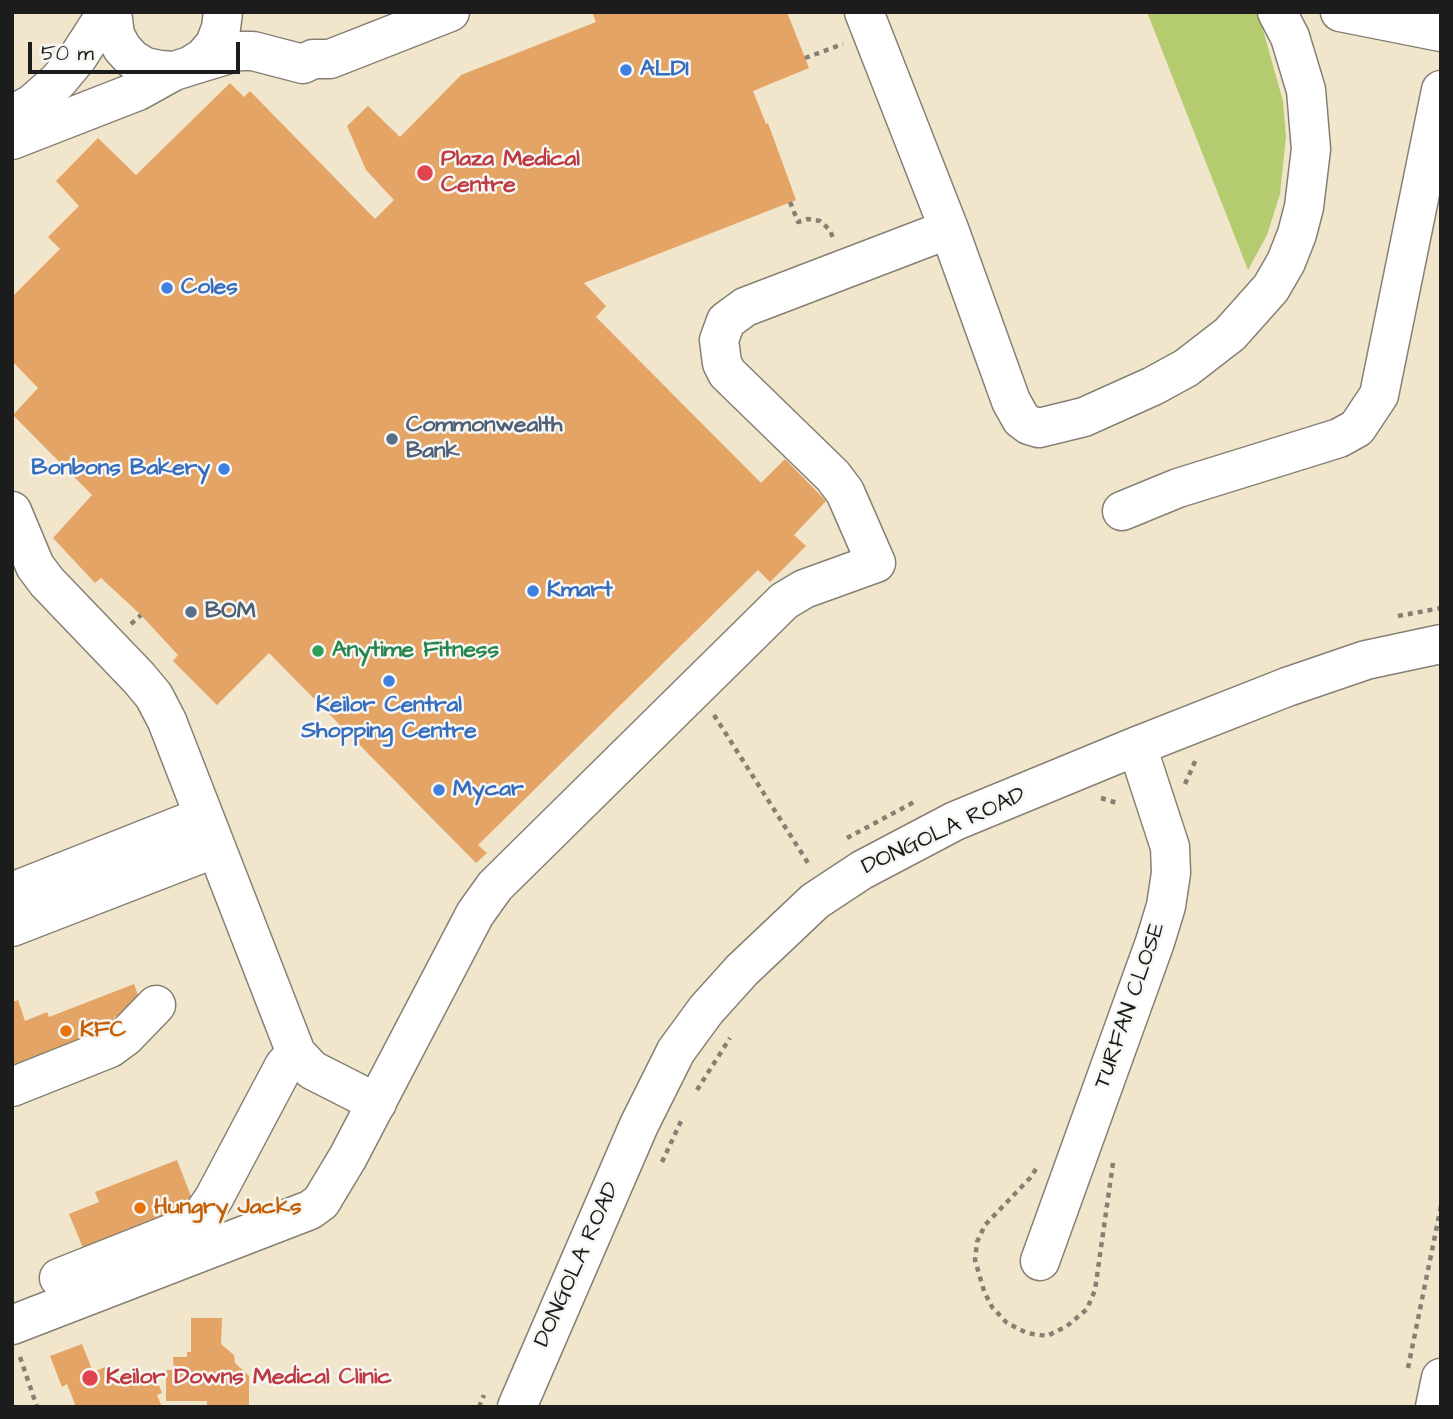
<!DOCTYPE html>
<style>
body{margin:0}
#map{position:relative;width:1453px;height:1419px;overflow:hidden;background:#f1e5cc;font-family:"Architects Daughter",sans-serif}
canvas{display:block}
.frame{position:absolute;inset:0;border:14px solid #1c1c1c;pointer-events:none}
.scale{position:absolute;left:28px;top:42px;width:212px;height:32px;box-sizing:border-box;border:4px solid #1c1c1c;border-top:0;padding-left:9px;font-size:21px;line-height:24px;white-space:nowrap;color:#1c1c1c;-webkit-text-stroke:5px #f6f6f2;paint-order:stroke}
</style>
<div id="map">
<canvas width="1453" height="1419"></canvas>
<div class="frame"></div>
<div class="scale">50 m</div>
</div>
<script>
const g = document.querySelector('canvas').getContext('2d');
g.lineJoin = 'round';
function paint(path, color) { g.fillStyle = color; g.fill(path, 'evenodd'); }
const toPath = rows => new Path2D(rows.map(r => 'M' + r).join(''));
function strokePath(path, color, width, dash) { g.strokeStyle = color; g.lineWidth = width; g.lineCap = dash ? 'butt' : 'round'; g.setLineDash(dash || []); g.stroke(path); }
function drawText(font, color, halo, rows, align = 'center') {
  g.font = font + ' "Architects Daughter",sans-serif'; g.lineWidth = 5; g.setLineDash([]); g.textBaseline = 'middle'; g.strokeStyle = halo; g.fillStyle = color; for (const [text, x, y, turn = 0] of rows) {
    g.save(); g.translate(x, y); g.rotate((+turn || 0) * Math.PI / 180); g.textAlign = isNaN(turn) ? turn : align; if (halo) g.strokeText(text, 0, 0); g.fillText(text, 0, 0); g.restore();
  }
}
paint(toPath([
 [1147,12,1258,12,1283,101,1286,137,1280,194,1267,235,1248,270]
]), '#b5cb70');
paint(toPath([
 [592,12,787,12,809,68,753,91,766,124,768,123,796,200,584,283,606,306,596,317,761,483,785,459,826,501,794,535,806,546,770,582,758,570,478,845,487,853,476,863,269,653,217,705,173,661,178,655,141,615,101,578,95,583,53,538,92,495,13,415,38,388,12,361,12,297,60,249,48,237,79,206,56,181,98,138,136,175,230,83,244,97,250,91,375,219,394,200,366,170,347,126,368,106,400,137,461,75,596,22],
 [134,984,142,1006,114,1017,126,1046,12,1080,12,1002,18,1000,25,1021,47,1012,49,1017],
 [177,1160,199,1217,88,1260,69,1214,99,1202,95,1192],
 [191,1318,222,1318,221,1344,234,1355,235,1363,249,1376,249,1407,207,1407,207,1401,166,1401,166,1370,174,1370,173,1357,187,1357,187,1352,191,1352],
 [82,1344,93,1372,108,1366,110,1373,129,1382,154,1373,162,1393,157,1395,162,1407,76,1407,67,1384,62,1387,50,1356]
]), '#e4a466');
const minor = toPath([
 [112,12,115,35,122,48,132,59,145,67,160,70,174,71,190,66,204,57,215,44,221,28,223,12],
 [864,12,949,229,1011,401,1021,419,1029,425,1039,428,1084,417,1153,386,1186,368,1230,334,1271,288,1286,262,1297,234,1304,207,1311,149,1306,90,1290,37,1277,12],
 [1340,12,1441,32],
 [190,66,239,51,253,51,303,64,313,59,330,59,450,12],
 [12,115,32,104,58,81,78,57,107,12],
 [12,140,138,91,174,71],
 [12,511,35,566,47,582,139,678,154,696,167,721,296,1053,312,1070,377,1103],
 [1122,511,1178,488,1339,438,1357,428,1379,395,1441,90],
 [12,892,204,816],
 [12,927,216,848],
 [12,1087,110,1048,125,1037,156,1005],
 [1040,1261,1155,942,1166,906,1171,873,1170,847,1137,746],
 [59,1278,180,1230,199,1220,214,1198,284,1066,296,1053],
 [12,1325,310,1210,321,1202,348,1157,475,914,495,886,784,601,804,589,876,563,845,492,833,476,727,373,722,363,719,340,726,321,745,307,949,229],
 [517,1407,639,1125,676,1051,706,1010,742,970,815,901,862,870,955,821,1137,746,1287,687,1366,660,1441,644],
 [1435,1407,1441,1378]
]);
strokePath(minor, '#868074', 41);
strokePath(toPath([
 [805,58,843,44],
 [790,202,798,222,808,219,820,221,830,230,834,241],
 [1398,616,1441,608],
 [131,624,141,615],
 [714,715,808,863],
 [1185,784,1197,757],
 [1101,798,1120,804],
 [847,838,916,801],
 [697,1090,730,1038],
 [662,1162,682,1119],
 [1036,1169,1030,1178,985,1225,977,1242,975,1260,984,1291,992,1307,1007,1323,1027,1333,1047,1336,1067,1326,1087,1309,1095,1290,1113,1163],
 [20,1357,37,1407],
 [1408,1368,1441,1206],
 [479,1407,484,1395]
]), '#868074', 4.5, [5, 5]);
strokePath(minor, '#fff', 38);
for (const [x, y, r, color] of [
 [626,70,7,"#3f7fe0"],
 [425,173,9,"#e0444e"],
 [167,288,7,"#3f7fe0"],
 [392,439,7,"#5c6f8a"],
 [224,469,7,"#3f7fe0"],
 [533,591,7,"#3f7fe0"],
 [191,612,7,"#5c6f8a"],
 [318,651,7,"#2e9e5b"],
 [389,681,7,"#3f7fe0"],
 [439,790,7,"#3f7fe0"],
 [66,1031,7,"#e8710a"],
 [140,1208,7,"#e8710a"],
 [90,1378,9,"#e0444e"]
]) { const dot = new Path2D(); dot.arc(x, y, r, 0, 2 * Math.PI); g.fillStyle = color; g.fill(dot); strokePath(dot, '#f6f6f2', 2.5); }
drawText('bold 23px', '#366cbe', '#f6f6f2', [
 ["ALDI",640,70],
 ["Coles",181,288],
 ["Bonbons Bakery",210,469,"right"],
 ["Kmart",547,591],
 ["Keilor Central",389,706,"center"],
 ["Shopping Centre",389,732,"center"],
 ["Mycar",453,790]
], 'left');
drawText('bold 23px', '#be3a42', '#f6f6f2', [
 ["Plaza Medical",441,160],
 ["Centre",441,186],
 ["Keilor Downs Medical Clinic",106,1378]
], 'left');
drawText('bold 23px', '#4e5e75', '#f6f6f2', [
 ["Commonwealth",406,426],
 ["Bank",406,452],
 ["BOM",205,612]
], 'left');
drawText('bold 23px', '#27864d', '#f6f6f2', [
 ["Anytime Fitness",332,651]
], 'left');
drawText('23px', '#1c1c1c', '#f6f6f2', [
 ["DONGOLA ROAD",944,832,-25],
 ["TURFAN CLOSE",1131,1006,-71],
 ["DONGOLA ROAD",578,1265,-66]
]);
drawText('bold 23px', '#c56008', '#f6f6f2', [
 ["KFC",80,1031],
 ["Hungry Jacks",154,1208]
], 'left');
</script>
